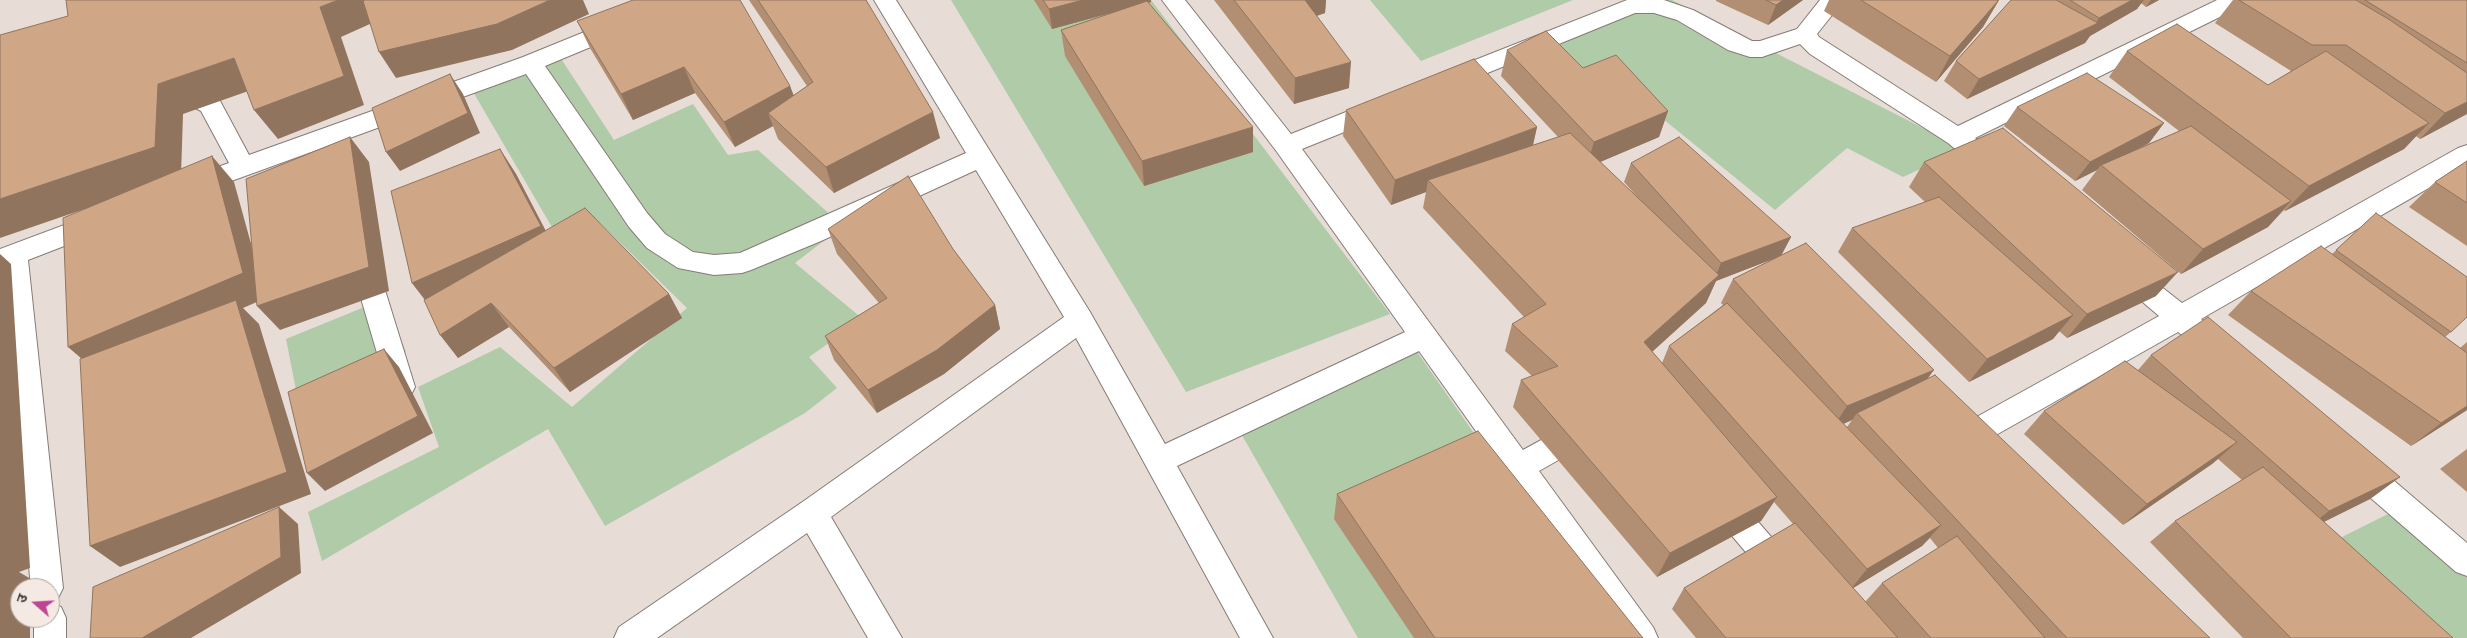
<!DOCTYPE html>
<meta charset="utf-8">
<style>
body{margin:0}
#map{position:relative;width:2467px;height:638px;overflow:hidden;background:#e7ddd6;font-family:"Archivo Narrow","Noto Sans Devanagari",sans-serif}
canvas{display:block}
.north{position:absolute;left:10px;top:578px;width:50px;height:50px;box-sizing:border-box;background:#f5eae3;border:1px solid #ada49f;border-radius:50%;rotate:289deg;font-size:14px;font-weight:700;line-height:20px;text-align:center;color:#403c39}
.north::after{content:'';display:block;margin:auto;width:18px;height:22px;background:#c04494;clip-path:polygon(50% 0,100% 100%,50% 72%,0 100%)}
</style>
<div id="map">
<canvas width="2467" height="638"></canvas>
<div class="north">उ</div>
</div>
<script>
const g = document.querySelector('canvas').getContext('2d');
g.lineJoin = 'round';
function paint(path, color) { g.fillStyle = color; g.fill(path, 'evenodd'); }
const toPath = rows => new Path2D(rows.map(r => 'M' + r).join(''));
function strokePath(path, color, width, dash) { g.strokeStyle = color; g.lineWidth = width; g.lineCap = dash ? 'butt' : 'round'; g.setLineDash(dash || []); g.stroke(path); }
paint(toPath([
 [951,0,1151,0,1390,314,1186,392],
 [1370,0,1573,0,1421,61],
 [1664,0,1672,0,1964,149,1903,177,1847,148,1775,210,1609,75,1575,80,1545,48],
 [560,57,614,140,693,104,728,155,758,150,843,226,795,263,863,319,809,357,837,388,805,413,605,526,548,429,322,561,308,512,439,447,418,387,500,347,572,407,687,308,600,223,560,241,472,90],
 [384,299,406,352,297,395,286,339],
 [1413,346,1617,638,1358,638,1239,430],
 [2390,513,2467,577,2467,638,2425,638,2322,547]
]), '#b0cba7');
const minor = toPath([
 [663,0,695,0,692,5,545,66,647,213,665,234,693,252,714,255,740,253,966,153,874,0,896,0,1090,312,1165,444,1405,332,1277,152,1162,0,1185,0,1291,134,1371,102,1380,99,1389,102,1392,108,1389,114,1302,149,1523,450,1572,423,1582,420,1592,423,1597,432,1592,441,1539,471,1653,627,1658,638,1623,638,1419,351,1177,466,1273,638,1240,638,1076,338,831,517,902,638,868,638,807,533,657,638,614,638,619,627,801,503,1064,317,976,170,821,241,751,270,742,273,714,275,678,268,647,248,629,227,526,74,190,196,181,194,177,187,181,180,229,163,201,111,168,93,164,87,168,81,176,79,219,99,249,155,523,57,663,0],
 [1627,0,1664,0,1693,10,1752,41,1760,41,1797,29,1820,0,1844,0,1817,34,1819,37,1958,126,2217,0,2247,0,2244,5,1975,138,2003,160,2007,167,2003,174,1994,176,1985,174,1948,143,1810,54,1800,44,1762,57,1750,57,1728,50,1677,20,1654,13,1635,13,1453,87,1445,89,1437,87,1433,81,1437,75,1627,0],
 [2467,145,2467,166,2201,319,2231,343,2235,351,2231,359,2221,362,2211,359,2178,332,1973,448,1963,451,1953,448,1948,439,1953,430,2159,316,2118,281,2114,274,2118,267,2127,264,2136,267,2182,303,2458,148,2467,145],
 [99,212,108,215,112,222,108,229,28,260,63,588,58,598,50,601,50,588,31,588,2,270,0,270,0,249,99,212],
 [363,251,372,254,376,261,415,387,411,395,401,399,391,395,387,387,350,261,354,254,363,251],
 [2354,452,2365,456,2467,543,2467,576,2456,572,2343,474,2339,465,2343,456,2354,452],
 [1722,489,1733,493,1793,562,1798,572,1793,582,1782,586,1771,582,1711,511,1707,502,1711,493,1722,489],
 [50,603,61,607,66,618,66,638,34,638,34,618,50,618,50,603]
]);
strokePath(minor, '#857b76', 2);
paint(minor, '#fff');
paint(toPath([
 [749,0,866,0,940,138,834,193,778,139,773,126,735,147,695,93,633,120,590,48,577,21,790,86,794,96,807,86],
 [1034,0,1151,0,1151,2,1148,3,1253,152,1144,186,1065,56,1061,30,1115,12,1052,29],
 [1214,0,1326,0,1325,13,1317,16,1349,88,1294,104],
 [1716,0,1803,0,1768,25,1716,1],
 [1829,0,1999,0,1983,27,1936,82,1824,11],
 [2011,0,2159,0,2146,7,2141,3,2137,9,2090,36,2085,43,1967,99,1944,81,1956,61],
 [2233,0,2467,0,2467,114,2465,115,2420,139,2416,136,2404,149,2285,211,2284,210,2268,227,2181,274,2082,190,2097,170,2075,181,2004,126,2017,107,2164,123,2149,143,2139,148,2179,131,2109,77,2127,51,2268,85,2291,71,2215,23],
 [1507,50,1583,68,1668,111,1659,137,1600,162,1640,200,1624,182,1631,163,1791,237,1781,255,1927,379,2210,638,1696,638,1672,609,1684,588,1793,524,1774,502,1761,521,1657,577,1513,407,1521,380,1532,376,1505,351,1512,324,1524,317,1423,208,1426,192,1391,205,1343,136,1346,110,1537,127,1533,145,1558,137,1501,76],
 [1775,258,1733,279,1721,303,1723,305,1669,346,1662,363,1652,352,1706,303,1716,281],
 [1852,420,1847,427,1843,424],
 [1930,538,1938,548,1882,583,1865,602,1853,588,1922,546],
 [500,149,516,174,546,231,669,294,682,318,570,392,509,327,458,358,424,299,412,283],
 [2467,161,2467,246,2409,207,2435,182],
 [1924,162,2156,296,2067,338,2059,331,2053,339,1969,382,1838,252,1852,228,1925,202,1909,187],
 [2376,213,2451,332,2445,337,2460,348,2467,342,2467,410,2411,446,2228,315,2251,291,2332,254],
 [828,229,953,249,995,305,1000,329,944,374,877,413,834,360,825,336,879,303,837,254],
 [2151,355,2400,477,2370,499,2324,522,2453,638,2243,638,2150,542,2175,521,2242,480,2218,459,2212,464,2123,525,2024,434,2044,411,2138,370],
 [2467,449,2467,492,2440,469],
 [1337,494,1643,638,1414,638,1334,519]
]), '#b28f73');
paint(toPath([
 [338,0,386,0,390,15,341,37,364,105,278,139,254,110,320,7],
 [550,0,583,0,589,14,512,50,396,78,379,52],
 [1083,0,1151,0,1151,2,1052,29,1049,9],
 [1301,0,1326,0,1325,13,1300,21],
 [1783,0,1803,0,1768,25,1776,5],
 [1994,0,1999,0,1983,27,1936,82,1950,56],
 [2132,0,2144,0,2137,9,2090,36,2085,43,1967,99,1979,79,2095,25,2099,18],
 [2151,0,2159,0,2146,7],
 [234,58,257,88,183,114,181,176,0,238,0,199,158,84],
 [1351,62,1349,88,1294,104,1295,78],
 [684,67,695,93,633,120,621,94],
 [450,74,463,94,480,133,400,171,386,152],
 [790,86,799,111,768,113,773,126,735,147,724,122],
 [2467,102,2467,114,2465,115,2420,139,2445,113],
 [1668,111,1659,137,1586,168,1594,142],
 [933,112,940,138,834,193,826,167],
 [2164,123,2149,143,2103,167,2101,165,2097,170,2075,181,2090,162],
 [2429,123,2404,149,2285,211,2309,186],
 [1253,127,1253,152,1144,186,1142,161],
 [1537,127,1531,153,1428,180,1426,192,1391,205,1395,180],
 [350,137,369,162,389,291,280,330,257,306],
 [500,149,516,174,556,251,431,307,412,283],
 [212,156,234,182,266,298,243,308,259,324,311,494,120,567,90,546,96,371,68,347],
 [2291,201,2268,227,2181,274,2203,249],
 [1791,237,1781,256,1716,281,1706,303,1633,369,1644,342,1714,280,1721,263],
 [0,254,11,264,30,568,19,572,31,579,31,588,20,588,20,618,30,618,30,638,0,638],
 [2178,272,2156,296,2067,338,2087,314],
 [669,294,682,318,570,392,554,368],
 [491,303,509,327,458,358,440,335],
 [995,305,1000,329,944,374,877,413,868,390],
 [2073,315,2053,339,1969,382,1987,359],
 [384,349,399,367,433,433,325,491,307,473],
 [1934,370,1917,393,1857,413,1852,420,1832,429,1847,406],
 [2467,406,2467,410,2411,446,2441,423],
 [2237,442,2212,464,2123,525,2147,504],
 [2400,477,2370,499,2301,533,2329,511],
 [1777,497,1761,521,1657,577,1670,553],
 [279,507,298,524,301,573,191,638,142,638],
 [1941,525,1922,546,1850,590,1867,569]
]), '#91745e');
const building = toPath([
 [66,0,338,0,320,7,344,76,254,110,234,58,158,84,155,147,0,199,0,35,68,16,66,0],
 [365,0,550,0,497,24,379,52,363,1,365,0],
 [633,0,740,0,790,86,724,122,684,67,621,94,577,21,633,0],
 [758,0,866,0,933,112,826,167,768,113,813,82,758,0],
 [1043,0,1083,0,1049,9,1043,0],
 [1234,0,1305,0,1351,62,1295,78,1234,0],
 [1766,0,1783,0,1776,5,1766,0],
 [1861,0,1997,0,1998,1,1950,56,1861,0],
 [2011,0,2056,0,2098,23,1979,79,1956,61,2011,0],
 [2070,0,2132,0,2099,18,2070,0],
 [2239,0,2356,0,2390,20,2467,73,2467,102,2445,113,2346,45,2312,45,2239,0],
 [2365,0,2467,0,2467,63,2365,0],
 [1147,1,1253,127,1142,161,1061,30,1147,1],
 [2177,24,2268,85,2326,51,2429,123,2309,186,2127,51,2177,24],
 [1546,31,1583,68,1616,55,1668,111,1594,142,1507,50,1546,31],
 [1474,59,1537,127,1395,180,1346,110,1474,59],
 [2087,73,2164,123,2090,162,2017,107,2087,73],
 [450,74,468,113,386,152,372,108,450,74],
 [2191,126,2291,201,2203,249,2101,165,2191,126],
 [2003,128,2178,272,2087,314,1924,162,2003,128],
 [1570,133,1719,275,1644,342,1777,497,1670,553,1521,380,1558,366,1512,324,1546,304,1428,180,1570,133],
 [350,137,369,267,257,306,246,179,350,137],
 [1679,137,1791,237,1721,263,1631,163,1679,137],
 [500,149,541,226,412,283,391,191,500,149],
 [212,156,243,273,68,347,63,218,212,156],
 [2467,161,2467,203,2435,182,2467,161],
 [908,176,953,249,995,305,937,350,868,390,825,336,887,298,828,229,908,176],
 [1939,197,2073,315,1987,359,1852,228,1939,197],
 [585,208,669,294,554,368,491,303,440,335,424,300,585,208],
 [2376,213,2467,277,2467,317,2451,332,2336,250,2376,213],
 [1806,243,1934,370,1847,406,1733,279,1806,243],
 [2321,246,2467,353,2467,406,2441,423,2251,291,2321,246],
 [236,300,287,472,90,546,80,359,236,300],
 [1727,303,1941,525,1867,569,1669,346,1727,303],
 [2208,317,2400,477,2329,511,2151,355,2208,317],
 [384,349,418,416,307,473,288,392,384,349],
 [2125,361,2237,442,2147,504,2044,411,2125,361],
 [1935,375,2210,638,2067,638,1857,413,1935,375],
 [1478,431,1643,638,1435,638,1337,494,1478,431],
 [2263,467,2453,638,2291,638,2175,521,2263,467],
 [279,507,281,557,142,638,90,638,93,587,279,507],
 [1795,523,1898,638,1726,638,1684,588,1795,523],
 [1957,536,2045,638,1931,638,1882,583,1957,536]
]);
paint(building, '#cfa686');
strokePath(building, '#91745e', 1);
</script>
